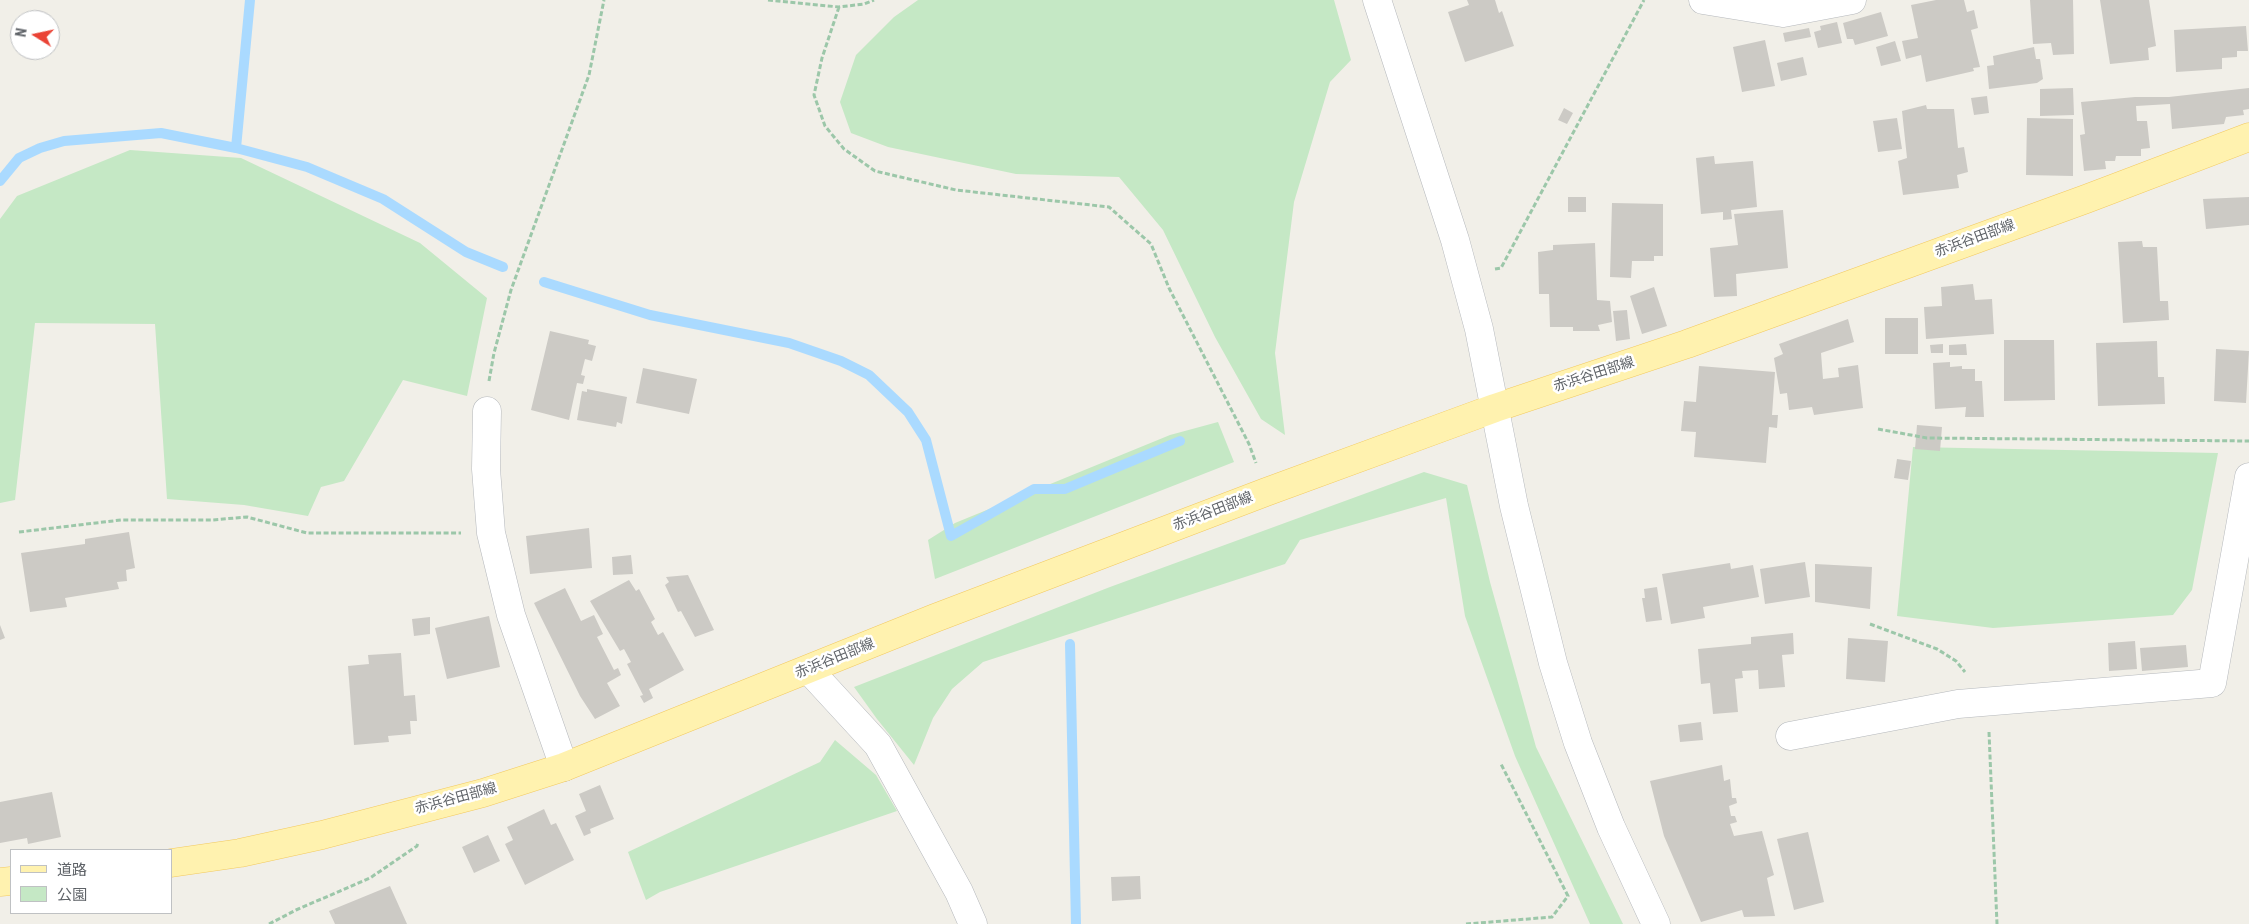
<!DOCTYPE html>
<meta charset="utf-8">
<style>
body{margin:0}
#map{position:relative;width:2249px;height:924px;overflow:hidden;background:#f1efe8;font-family:"Roboto Condensed","Noto Sans JP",sans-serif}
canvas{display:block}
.legend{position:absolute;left:10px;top:849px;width:162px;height:65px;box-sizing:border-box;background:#fff;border:1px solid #bfc1c3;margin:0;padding:6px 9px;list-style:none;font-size:15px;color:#5f6368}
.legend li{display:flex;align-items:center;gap:10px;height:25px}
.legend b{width:25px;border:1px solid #bfc1c3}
.north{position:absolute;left:10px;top:10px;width:50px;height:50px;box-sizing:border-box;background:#fff;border:1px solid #bfc1c3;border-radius:50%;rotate:280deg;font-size:14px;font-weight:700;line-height:20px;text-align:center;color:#5f6368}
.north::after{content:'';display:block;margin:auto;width:18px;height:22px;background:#ea4335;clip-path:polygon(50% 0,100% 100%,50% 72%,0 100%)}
</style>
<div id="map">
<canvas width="2249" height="924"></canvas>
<ul class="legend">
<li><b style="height:6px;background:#fff2af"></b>道路</li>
<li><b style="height:14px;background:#c5e8c5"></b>公園</li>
</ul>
<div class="north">N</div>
</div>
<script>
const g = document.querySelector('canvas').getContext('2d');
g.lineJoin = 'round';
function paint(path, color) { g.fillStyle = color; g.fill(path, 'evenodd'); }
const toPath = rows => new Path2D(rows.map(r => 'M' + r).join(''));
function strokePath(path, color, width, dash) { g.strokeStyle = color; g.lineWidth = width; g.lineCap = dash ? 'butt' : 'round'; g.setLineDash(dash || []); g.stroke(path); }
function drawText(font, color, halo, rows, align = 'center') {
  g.font = font + ' "Roboto Condensed","Noto Sans JP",sans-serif'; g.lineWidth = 5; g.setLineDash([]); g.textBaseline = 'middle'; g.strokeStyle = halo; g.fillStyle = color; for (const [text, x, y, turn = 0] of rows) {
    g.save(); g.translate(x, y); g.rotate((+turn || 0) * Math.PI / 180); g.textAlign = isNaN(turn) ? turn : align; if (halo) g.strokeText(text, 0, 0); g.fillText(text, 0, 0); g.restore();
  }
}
paint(toPath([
 [918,0,1334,0,1351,60,1330,82,1294,202,1275,353,1285,435,1261,419,1215,337,1163,230,1119,177,1016,174,888,147,851,133,840,102,856,55,894,17],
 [130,150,241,158,420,243,487,298,467,396,403,380,344,481,321,487,308,516,244,505,167,499,155,324,35,323,15,500,0,503,0,219,17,196],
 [1218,422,1234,462,935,579,928,540,955,523,1170,435],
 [1913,447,2218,453,2192,590,2173,615,1993,628,1897,616],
 [1424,472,1467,485,1490,582,1536,747,1623,924,1590,924,1515,756,1465,616,1446,498,1300,540,1285,564,983,662,952,689,933,718,914,765,877,719,854,687,1110,587],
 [835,740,876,775,897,811,660,892,646,900,628,852,820,762]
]), '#c5e8c5');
strokePath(toPath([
 [236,148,250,0],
 [0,181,19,158,40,148,64,141,161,133,236,148,307,167,383,199,466,252,503,267],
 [544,282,650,315,789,343,841,361,869,375,908,412,926,440,951,536,1034,489,1065,489,1180,441],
 [1070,644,1076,924]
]), '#aadaff', 10);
paint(toPath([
 [1467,0,1495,0,1499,13,1502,11,1514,46,1465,62,1448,12,1469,5],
 [1936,0,1964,0,1967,12,1974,10,1978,28,1971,30,1980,67,1973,68,1974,71,1926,82,1921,55,1906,59,1902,41,1918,38,1911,5],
 [2030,0,2073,0,2074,54,2053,55,2051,43,2033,44],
 [2100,0,2149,0,2156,46,2148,48,2149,60,2110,64],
 [1881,12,1888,36,1855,45,1853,39,1847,39,1843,23],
 [1837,22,1842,43,1818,48,1814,32,1821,30,1820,26],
 [2246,26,2248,51,2237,51,2237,57,2222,58,2222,69,2176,72,2174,30],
 [1809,28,1811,37,1785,42,1783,33],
 [1765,40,1775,86,1742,92,1733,47],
 [1895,41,1901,61,1881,66,1876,47],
 [2034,47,2036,59,2040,59,2043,79,2037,83,1989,89,1987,66,1994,65,1993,56],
 [1803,57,1807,75,1781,81,1777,63],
 [2073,88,2074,115,2040,116,2040,89],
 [2249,88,2249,109,2243,110,2244,115,2226,117,2224,124,2172,129,2170,104,2136,106,2137,121,2147,121,2150,148,2141,149,2141,156,2116,156,2115,161,2105,161,2106,169,2084,171,2080,135,2085,134,2081,102,2135,97,2169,97],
 [1987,96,1989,113,1974,115,1971,98],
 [1926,105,1927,109,1954,109,1958,148,1964,147,1968,172,1957,175,1959,188,1903,195,1898,161,1907,158,1902,111],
 [1564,108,1573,113,1567,124,1558,120],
 [1897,118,1902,149,1878,152,1873,121],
 [2027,118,2073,119,2073,176,2026,175],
 [1714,156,1715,164,1753,161,1757,207,1731,210,1732,219,1723,220,1723,212,1701,214,1696,158],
 [1568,197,1586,197,1586,212,1568,212],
 [2249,197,2249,225,2206,229,2203,199],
 [1612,203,1663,204,1663,256,1654,256,1654,261,1632,261,1631,278,1610,277],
 [1783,210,1788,268,1736,274,1737,296,1714,297,1710,248,1738,245,1734,214],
 [2142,241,2143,247,2157,247,2160,301,2168,301,2169,320,2123,323,2118,242],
 [1595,243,1597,300,1610,301,1612,322,1598,325,1600,331,1573,331,1573,327,1550,327,1549,294,1539,294,1538,252,1553,250,1553,245],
 [1973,284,1975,300,1992,299,1994,334,1926,339,1924,307,1942,306,1941,287],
 [1654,287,1667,326,1642,334,1630,296],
 [1627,310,1630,339,1616,341,1613,311],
 [1885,318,1918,318,1918,354,1885,354],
 [1848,319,1854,342,1821,353,1823,379,1839,377,1838,368,1858,365,1863,408,1814,415,1812,407,1789,410,1787,393,1780,394,1774,358,1783,354,1779,344],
 [550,331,589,340,588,344,596,346,592,361,585,359,581,375,585,376,583,384,577,383,569,420,531,410],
 [2004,340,2054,340,2055,400,2004,401],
 [2157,341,2158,377,2164,377,2165,404,2098,406,2096,343],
 [1943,344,1943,353,1931,353,1930,345],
 [1966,344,1967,355,1949,355,1949,345],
 [2216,349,2249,351,2246,403,2214,401],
 [1950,362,1950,367,1962,366,1962,369,1975,369,1975,381,1982,381,1984,417,1965,417,1966,407,1935,409,1933,363],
 [1699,366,1775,372,1772,415,1778,415,1777,428,1769,427,1766,463,1694,457,1696,432,1681,431,1684,401,1696,402],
 [643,368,697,379,689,414,636,403],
 [587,389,627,397,622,424,617,422,616,427,577,420,582,391,587,392],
 [1917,425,1942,427,1940,451,1915,449],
 [1897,459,1911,461,1908,480,1894,478],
 [589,528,592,568,530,574,526,536],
 [129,532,135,568,126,570,127,581,117,582,119,589,65,598,67,607,30,612,21,553,85,544,85,539],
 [631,555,633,574,613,575,612,557],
 [1805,562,1810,597,1765,604,1760,569],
 [1730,563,1731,569,1753,565,1759,597,1703,607,1705,618,1671,624,1662,574],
 [1815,564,1872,567,1870,609,1815,602],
 [688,575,714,630,695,637,681,611,678,612,665,585,669,582,666,577],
 [629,580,636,591,639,589,655,619,651,622,658,635,663,632,684,670,649,689,653,698,644,703,640,696,643,695,627,664,631,662,624,649,620,651,590,601],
 [1657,587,1662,620,1646,622,1642,598,1645,598,1644,589],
 [565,588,581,621,594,615,603,634,597,637,614,670,618,668,621,675,607,683,620,706,595,719,580,696,534,603],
 [489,616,500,667,447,679,435,628],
 [430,617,430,634,414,636,412,619],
 [0,625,5,638,0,640],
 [1793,633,1794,654,1782,655,1785,687,1759,689,1758,670,1742,671,1743,678,1735,679,1738,712,1713,714,1710,683,1701,684,1698,649,1751,644,1751,637],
 [1848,638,1888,641,1885,682,1846,679],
 [2135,641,2137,669,2109,671,2108,643],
 [2186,645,2188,667,2142,671,2140,648],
 [401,653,404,696,415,695,417,721,410,721,411,734,388,736,389,742,354,745,348,666,369,664,368,655],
 [1701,722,1703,740,1680,742,1678,725],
 [1722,765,1724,781,1730,779,1732,798,1736,798,1737,803,1729,806,1731,816,1735,816,1737,822,1730,824,1734,836,1762,831,1774,875,1767,878,1775,916,1744,917,1742,910,1701,922,1664,836,1650,781],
 [600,785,614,819,590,829,591,833,584,836,575,816,586,811,579,794],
 [52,792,61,837,28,844,27,838,0,843,0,802],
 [544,809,551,825,556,823,574,860,525,885,505,844,513,840,507,827],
 [1808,832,1824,902,1794,910,1777,839],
 [488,835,500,861,474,873,462,847],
 [1140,876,1141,899,1112,901,1111,877],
 [390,886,407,924,335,924,329,911]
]), '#cccac5');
const minor = toPath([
 [1377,0,1455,240,1479,329,1514,506,1553,663,1578,743,1611,827,1656,924],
 [1703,0,1783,13,1852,0],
 [487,411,486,469,491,533,511,615,564,767],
 [809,670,878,745,959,892,973,924],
 [1790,736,1958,704,2212,683,2249,477]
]);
const major = toPath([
 [171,863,240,853,322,835,483,793,564,767,935,618,1266,492,1495,408,1687,344,2086,199,2249,137],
 [0,882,11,881]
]);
strokePath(minor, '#b5b8bc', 29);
strokePath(major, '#f2c960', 29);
strokePath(toPath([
 [768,0,839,7,864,4,874,0],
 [839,7,822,58,814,95,825,126,844,149,875,171,956,190,1109,207,1151,244,1169,288,1249,444,1256,463],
 [1495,269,1501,268,1644,0],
 [489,381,494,353,511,290,589,75,604,0],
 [1878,429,1927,438,2249,441],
 [19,532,121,520,212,520,247,517,307,533,461,533],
 [1870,624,1937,649,1956,661,1965,672],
 [1989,732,1997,924],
 [269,924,296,910,370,878,417,846,418,842],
 [1466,924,1552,917,1568,896,1501,764]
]), '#9cc7a9', 3, [5, 2.5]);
strokePath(minor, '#fff', 28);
strokePath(major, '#fff2af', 28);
drawText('14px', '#5f6368', '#fff', [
 ["赤浜谷田部線",1975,239,-20],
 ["赤浜谷田部線",1594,375,-18],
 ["赤浜谷田部線",1213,512,-21],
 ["赤浜谷田部線",835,659,-22],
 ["赤浜谷田部線",456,799,-15]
]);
</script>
